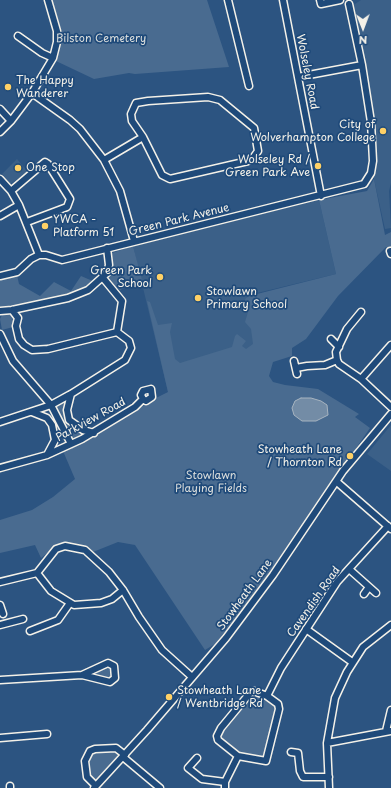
<!DOCTYPE html>
<style>
body{margin:0}
#map{position:relative;width:391px;height:788px;overflow:hidden;background:#2c5481;font-family:"Playpen Sans",sans-serif}
canvas{display:block}
.north{position:absolute;left:343px;top:8px;width:40px;height:40px;-webkit-text-stroke:3px #1f4a7a;paint-order:stroke;rotate:179deg;font-size:11px;font-weight:700;line-height:16px;text-align:center;color:#f4f1e8}
.north::after{content:'';display:block;margin:auto;width:14px;height:18px;background:#f4f1e8;clip-path:polygon(50% 0,100% 100%,50% 72%,0 100%)}
</style>
<div id="map">
<canvas width="391" height="788"></canvas>
<div class="north">N</div>
</div>
<script>
const g = document.querySelector('canvas').getContext('2d');
g.lineJoin = 'round';
function paint(path, color) { g.fillStyle = color; g.fill(path, 'evenodd'); }
const toPath = rows => new Path2D(rows.map(r => 'M' + r).join(''));
function strokePath(path, color, width, dash) { g.strokeStyle = color; g.lineWidth = width; g.lineCap = dash ? 'butt' : 'round'; g.setLineDash(dash || []); g.stroke(path); }
function drawText(font, color, halo, rows, align = 'center') {
  g.font = font + ' "Playpen Sans",sans-serif'; g.lineWidth = 3.5; g.setLineDash([]); g.textBaseline = 'middle'; g.strokeStyle = halo; g.fillStyle = color; for (const [text, x, y, turn = 0] of rows) {
    g.save(); g.translate(x, y); g.rotate((+turn || 0) * Math.PI / 180); g.textAlign = isNaN(turn) ? turn : align; if (halo) g.strokeText(text, 0, 0); g.fillText(text, 0, 0); g.restore();
  }
}
paint(toPath([
 [361,0,391,0,391,183,389,191,391,228,385,229,374,179,376,151,373,111,352,6],
 [17,159,28,172,10,184,2,174],
 [319,200,336,274,249,295,262,344,168,392,133,246],
 [391,425,391,471,367,454]
]), '#3b6088');
paint(toPath([
 [52,0,207,0,229,67,135,74,129,73,94,79,56,61,62,32],
 [374,179,385,235,391,232,391,248,386,247,338,296,306,339,292,348,292,356,273,362,269,376,273,382,285,385,318,389,359,414,355,417,370,428,252,598,215,644,205,650,135,545,118,542,93,552,78,545,66,544,55,547,41,558,35,545,0,553,0,520,32,510,53,497,75,479,63,451,103,431,156,398,168,392,147,301,150,302,158,325,172,323,170,332,175,359,180,363,232,347,235,336,237,334,246,341,242,346,246,349,253,344,251,329,245,322,248,312,245,299,249,296,336,274,319,200,367,191],
 [133,246,142,280,120,290,106,279,113,265,112,253],
 [17,275,19,284,40,296,54,282,71,291,81,276,95,282,88,288,66,297,0,309,0,279],
 [6,314,10,314,14,322,13,327,2,330,0,319,2,315],
 [63,401,65,403,71,424,83,434,83,436,75,440,72,438,55,405],
 [107,667,110,668,113,674,110,680,89,674],
 [253,695,259,695,274,704,276,707,266,755,262,758,239,754,222,739,221,735],
 [116,751,119,752,117,757,96,781,91,780,87,760,89,757,97,752]
]), '#496b90');
const water = toPath([
 [301,398,311,398,321,401,327,405,328,415,316,421,302,421,294,415,292,408,295,401,301,398]
]);
paint(water, '#738ca6');
strokePath(water, '#a7b4c0', 1);
const minor = toPath([
 [228,0,249,86],
 [283,0,321,196],
 [320,0,321,4,340,0],
 [18,36,42,53,53,58],
 [298,77,362,65],
 [32,93,70,120,80,129,104,160,120,191,134,241],
 [0,109,11,121],
 [0,132,11,121,32,93,53,58,57,42,57,31,48,0],
 [104,160,143,137,132,121,131,114,136,103,148,101,208,97,220,100,254,128,258,151,253,158,248,161,170,179,162,175,143,137],
 [0,179,11,191,19,205,39,255],
 [11,191,45,162,48,164,70,199,67,207,27,222],
 [0,216,19,205],
 [390,251,391,254],
 [0,276,17,272,31,259,39,255,46,255,62,260,364,184,371,173,373,161,371,122,362,65,349,4],
 [103,278,122,301,117,332],
 [0,311,12,310,68,298,88,290,107,273,109,265,107,248],
 [361,312,347,329,336,352,337,360,339,364,361,379,391,407],
 [0,334,13,361,51,405,71,444],
 [331,339,339,347],
 [294,361,297,374],
 [296,368,307,366,325,365,337,360],
 [361,379,391,345],
 [71,394,67,410,69,420,83,430,94,433],
 [32,412,47,418,52,425,55,440,47,455],
 [0,422,51,405,71,394,125,360,131,348,129,341,117,332,48,349,32,350,24,345,19,339,16,326,18,318,12,310],
 [0,468,47,455,82,439,135,407,143,399,141,395,143,391,151,389,152,397,146,401,143,399],
 [337,482,391,529],
 [349,569,376,593],
 [37,573,56,549,65,546,85,550,109,572,123,590,139,617,162,650,192,677],
 [0,582,37,573,51,591,74,605,101,603,112,599,123,590],
 [364,594,369,587],
 [0,605,3,614],
 [0,625,23,619],
 [306,629,352,662],
 [30,631,58,620,70,603],
 [0,680,82,675,108,663,114,666,115,678,110,682,82,675],
 [254,691,267,696,278,704,279,709,266,761,238,756,218,740,217,736,221,728,250,693,254,691],
 [267,696,281,668,337,582,388,526],
 [386,731,391,710],
 [0,738,47,734],
 [327,743,391,731],
 [291,752,298,753,300,771,303,777,329,777],
 [123,757,160,788],
 [197,758,188,768,202,779,225,782],
 [95,785,87,777,85,761,90,751,95,749,116,748,125,755],
 [10,786,10,788],
 [94,788,147,730,226,638,273,575,343,471,391,414],
 [225,788,225,782,238,756],
 [329,788,327,743,335,698,347,672,363,647,391,625]
]);
strokePath(minor, '#f4f1e8', 9);
strokePath(minor, '#1f4a7a', 6);
for (const [x, y, r, color] of [
 [8,87,4,"#ffd166"],
 [383,131,4,"#ffd166"],
 [318,166,4,"#ffd166"],
 [18,168,4,"#ffd166"],
 [45,226,4,"#ffd166"],
 [160,277,4,"#ffd166"],
 [198,298,4,"#ffd166"],
 [350,456,4,"#ffd166"],
 [169,697,4,"#ffd166"]
]) { const dot = new Path2D(); dot.arc(x, y, r, 0, 2 * Math.PI); g.fillStyle = color; g.fill(dot); strokePath(dot, '#1f4a7a', 1.5); }
drawText('11px', '#dadddb', '#1f4a7a', [
 ["Bilston Cemetery",101,39],
 ["Stowlawn",211,476],
 ["Playing Fields",211,489]
]);
drawText('11px', '#f4f1e8', '#1f4a7a', [
 ["Wolseley Road",307,72,79],
 ["Green Park Avenue",179,220,-14],
 ["Parkview Road",91,420,-29],
 ["Stowheath Lane",245,595,-54],
 ["Cavendish Road",314,602,-55]
]);
drawText('11px', '#f4f1e8', '#1f4a7a', [
 ["The Happy",16,81],
 ["Wanderer",16,94],
 ["City of",375,125,"right"],
 ["Wolverhampton College",375,138,"right"],
 ["Wolseley Rd /",310,160,"right"],
 ["Green Park Ave",310,173,"right"],
 ["One Stop",26,168],
 ["YWCA -",53,220],
 ["Platform 51",53,233],
 ["Green Park",152,271,"right"],
 ["School",152,284,"right"],
 ["Stowlawn",206,292],
 ["Primary School",206,305],
 ["Stowheath Lane",342,450,"right"],
 ["/ Thornton Rd",342,463,"right"],
 ["Stowheath Lane",177,691],
 ["/ Wentbridge Rd",177,704]
], 'left');
</script>
